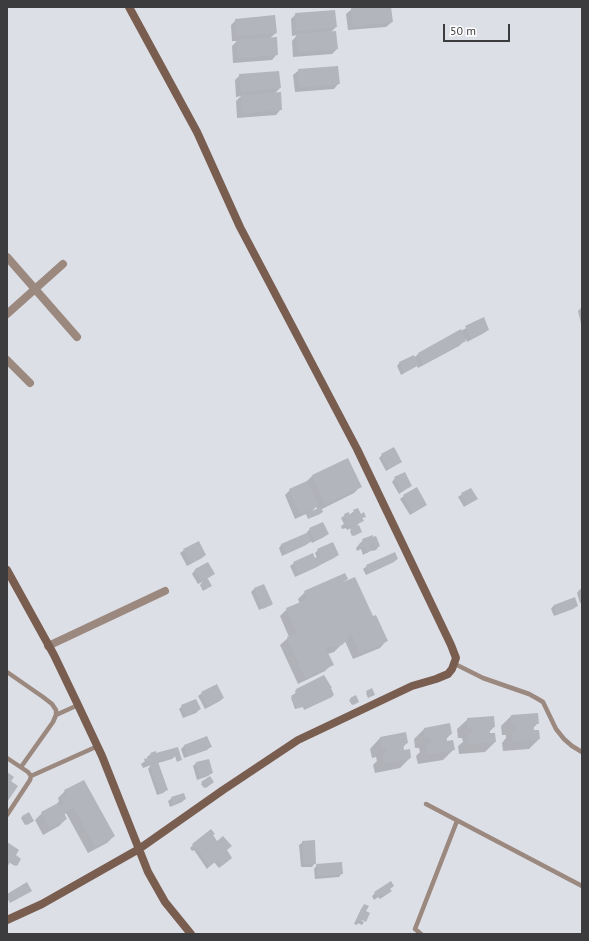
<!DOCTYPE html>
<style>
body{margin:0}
#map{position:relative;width:589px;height:941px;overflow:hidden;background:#dddfe7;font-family:"PT Sans",sans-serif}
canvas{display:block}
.frame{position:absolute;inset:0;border:8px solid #3c3c3f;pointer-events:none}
.scale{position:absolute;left:443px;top:24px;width:67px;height:18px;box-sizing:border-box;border:2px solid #3c3c3f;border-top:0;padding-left:5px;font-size:12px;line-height:14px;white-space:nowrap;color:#3c3c3f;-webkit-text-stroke:3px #fff;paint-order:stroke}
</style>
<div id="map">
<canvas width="589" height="941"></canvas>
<div class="frame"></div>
<div class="scale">50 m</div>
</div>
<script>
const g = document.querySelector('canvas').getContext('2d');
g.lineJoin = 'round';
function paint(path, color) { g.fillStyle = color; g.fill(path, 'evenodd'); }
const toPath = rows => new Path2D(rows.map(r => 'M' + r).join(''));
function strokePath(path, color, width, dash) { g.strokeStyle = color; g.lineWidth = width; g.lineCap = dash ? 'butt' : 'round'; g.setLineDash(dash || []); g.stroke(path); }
paint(toPath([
 [373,7,390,7,392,22,386,27,348,30,346,14,352,9],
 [296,14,336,27,330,33,337,49,332,54,293,57,292,41,297,35,292,36,291,19],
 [236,20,276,33,270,38,277,54,272,60,233,63,232,46,237,41,232,41,231,25],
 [299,70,339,83,334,89,295,92,293,75],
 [240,75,280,88,275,93,281,109,276,115,237,118,236,101,241,96,236,97,235,80],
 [582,307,582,328,578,311],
 [483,319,487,330,484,333,467,342,466,339,459,346,418,368,417,366,401,375,397,366,400,362,414,358,418,354],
 [382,455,401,462,386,471,379,458],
 [312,476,361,486,354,493,320,510,322,512,320,514,308,519,306,514,295,519,285,495,290,490,305,483],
 [316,507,318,510,310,513],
 [395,478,411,486,399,494,392,482],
 [462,494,476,499,464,507,458,497],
 [404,496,426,505,410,515,400,499],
 [357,509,360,515,364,516,362,519,362,521,357,525,361,532,352,536,350,531,354,527,347,530,346,528,342,529,341,526,344,524,341,518,345,515,349,515],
 [310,529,328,534,324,537,312,543,311,541,306,545,282,556,279,548,282,544,307,533,307,532],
 [372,536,379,546,376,550,372,551,372,550,363,555,361,549,357,551,356,548,363,540],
 [184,550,205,555,202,558,187,566,180,553],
 [318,550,338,555,334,558,320,565,317,567,295,577,290,566,294,563,317,558,315,553],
 [397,559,394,562,366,575,363,569,367,566],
 [208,564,214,574,207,579,211,586,203,591,200,585,204,581,198,584,192,574,195,570],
 [346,579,341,584,372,617,387,640,380,648,353,659,345,641,334,652,328,654,332,664,325,671,298,684,280,645,289,637,280,616,287,609,300,604,298,599,305,592],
 [263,585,272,604,270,606,270,605,259,610,251,592,254,589],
 [580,589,582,589,582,603,580,603,577,593],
 [554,605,577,606,573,609,554,616,551,609],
 [330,689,333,695,332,697,304,710,303,707,295,709,291,698,296,694,295,691,296,690],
 [367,692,374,695,368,698,366,693],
 [202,693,223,698,220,701,205,709,198,696],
 [351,699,356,703,352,705,349,700],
 [182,706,200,709,196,713,183,718,179,709],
 [511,716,538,723,533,728,539,739,529,749,503,751,502,743,506,738,506,735,502,735,501,726],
 [468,719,494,727,489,732,495,742,485,752,459,754,458,746,463,742,462,738,458,738,457,729],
 [449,724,451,734,446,739,447,742,454,749,443,760,418,764,416,756,420,752,419,748,415,748,414,739,424,729],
 [405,733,407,743,402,748,403,751,410,758,400,768,375,773,373,765,377,761,376,757,372,758,370,749,380,738],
 [207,737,210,747,207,750,184,758,181,749,184,746],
 [173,749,181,760,177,762,175,756,172,759,158,763,167,790,163,793,157,795,148,769,151,765,143,768,141,764,148,759,147,757,151,754,156,754],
 [196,763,212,773,208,776,197,780,193,766],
 [202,783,212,783,204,788,201,784],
 [65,791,114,836,107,843,88,853,66,813,64,815,66,819,59,826,43,835,35,820,42,813,55,806,59,801,58,798],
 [172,798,185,799,182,802,170,807,168,801],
 [23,816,31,822,25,825,21,818],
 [212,836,226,851,228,861,219,868,214,862,207,869,194,850,192,851,190,848,193,845],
 [303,842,315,863,312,867,301,867,299,845],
 [7,843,14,855,16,865,15,866,9,862,7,866],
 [317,865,342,873,339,877,315,879,314,869],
 [389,889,391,891,380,899,378,897,374,900,372,896,375,893],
 [364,905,357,919,364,922,362,925,358,923,357,925,354,924,361,909]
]), '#0003');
paint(toPath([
 [361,7,391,7,393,22,353,26,351,8],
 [335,10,337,27,297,31,295,13],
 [275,15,277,33,237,36,235,19],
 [336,31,338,49,298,52,296,34],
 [277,37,278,55,238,58,236,40],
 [338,66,340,84,300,87,298,69],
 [279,71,281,88,241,92,239,74],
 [281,92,282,110,242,113,241,95],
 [484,317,489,330,471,339,465,326],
 [461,329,466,341,423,364,418,353],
 [414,355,419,365,404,372,399,362],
 [394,447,402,462,389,469,381,454],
 [348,458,362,487,325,504,312,475],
 [405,472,412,486,402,491,394,477],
 [307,481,318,506,300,514,289,489],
 [417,487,427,505,413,513,403,495],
 [471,488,478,499,467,505,461,493],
 [321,507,323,512,309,518,307,513],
 [358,508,361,514,364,512,366,517,362,518,364,521,350,527,349,525,346,526,344,522,347,521,344,514,349,512,350,516,355,514,353,510],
 [323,522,329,534,315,540,309,528],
 [359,525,362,532,354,536,350,528],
 [307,533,311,542,286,553,281,544],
 [373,535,373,537,376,536,380,546,376,548,373,543,369,544,372,550,367,553,364,547,361,548,359,544,363,542,362,539],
 [199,541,206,555,191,563,183,549],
 [333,542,339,555,323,562,317,549],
 [395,552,398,559,370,573,366,565],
 [313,553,315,558,318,556,322,564,299,574,293,562],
 [208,562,215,574,201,581,195,569],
 [345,573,348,579,343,582,355,577,373,616,376,615,388,641,360,653,351,633,349,634,347,640,342,645,336,647,325,647,334,665,305,678,287,637,297,633,286,608,308,599,304,591],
 [208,579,212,586,204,590,201,583],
 [264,584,273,604,263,609,254,588],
 [575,597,578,606,557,614,554,605],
 [324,675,332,688,331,688,334,695,306,709,304,706,297,708,291,696,297,692,296,689],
 [217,684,224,698,208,706,201,692],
 [372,688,375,695,369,697,366,691],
 [356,695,359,702,353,705,350,698],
 [196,699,201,709,186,716,181,705],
 [538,713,539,724,533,724,534,730,539,730,540,739,513,741,512,731,517,731,516,725,512,725,511,715],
 [494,716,495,727,489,728,490,733,495,733,496,742,469,744,468,734,473,734,472,728,468,728,467,718],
 [450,723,452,734,446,736,447,741,453,740,455,750,428,754,426,744,431,744,430,738,425,738,424,728],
 [406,732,408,743,403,744,404,750,410,749,411,758,385,763,383,754,387,753,386,747,382,748,380,737],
 [207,736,212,747,188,756,184,745],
 [178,747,182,760,178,761,177,756,146,765,144,759,152,757,150,753,156,751,156,753],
 [209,759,213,773,200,777,196,762],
 [158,762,168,790,160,793,150,765],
 [7,772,14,777,11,781,18,786,7,802],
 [210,776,214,782,206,788,201,782],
 [84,780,115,836,95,847,74,807,64,813,67,819,50,828,41,812,58,803,60,806,64,805,61,799,67,796,64,790],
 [184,793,186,799,174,804,171,797],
 [29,812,34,821,27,825,22,816],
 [211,829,215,834,213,835,217,841,223,836,232,846,227,850,232,858,223,865,218,860,210,866,197,848,196,849,192,844],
 [315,840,316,864,304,864,302,841],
 [7,842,19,850,16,855,21,859,17,866,11,861,7,867],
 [342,862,343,874,318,876,316,864],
 [391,881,394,886,390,889,392,891,383,897,382,894,378,897,374,892],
 [27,882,32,891,10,903,7,898,7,894],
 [364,904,369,906,366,911,370,913,366,922,362,920,361,922,356,920]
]), '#b3b5bd');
strokePath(toPath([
 [455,664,483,678,529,694,538,699,543,702,556,729,564,739,572,746,582,752],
 [7,672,43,697,52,704,56,710,56,715,53,722,21,767],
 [56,715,78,705],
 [7,758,28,772,31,776,30,780,7,815],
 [31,776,98,746],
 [426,804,582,886],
 [421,934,415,929,457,821]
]), '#9b887e', 4.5);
strokePath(toPath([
 [7,257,77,337],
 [7,314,63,264],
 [7,360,30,383],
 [48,646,165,591]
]), '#9b887e', 8);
strokePath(toPath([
 [7,570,54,655,78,705,102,756,148,872,165,902,191,934],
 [7,920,42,904,139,849,223,790,298,740,412,686,436,679,448,674,452,669,456,658,451,645,357,449,240,227,197,132,129,7]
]), '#795e50', 8);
</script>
